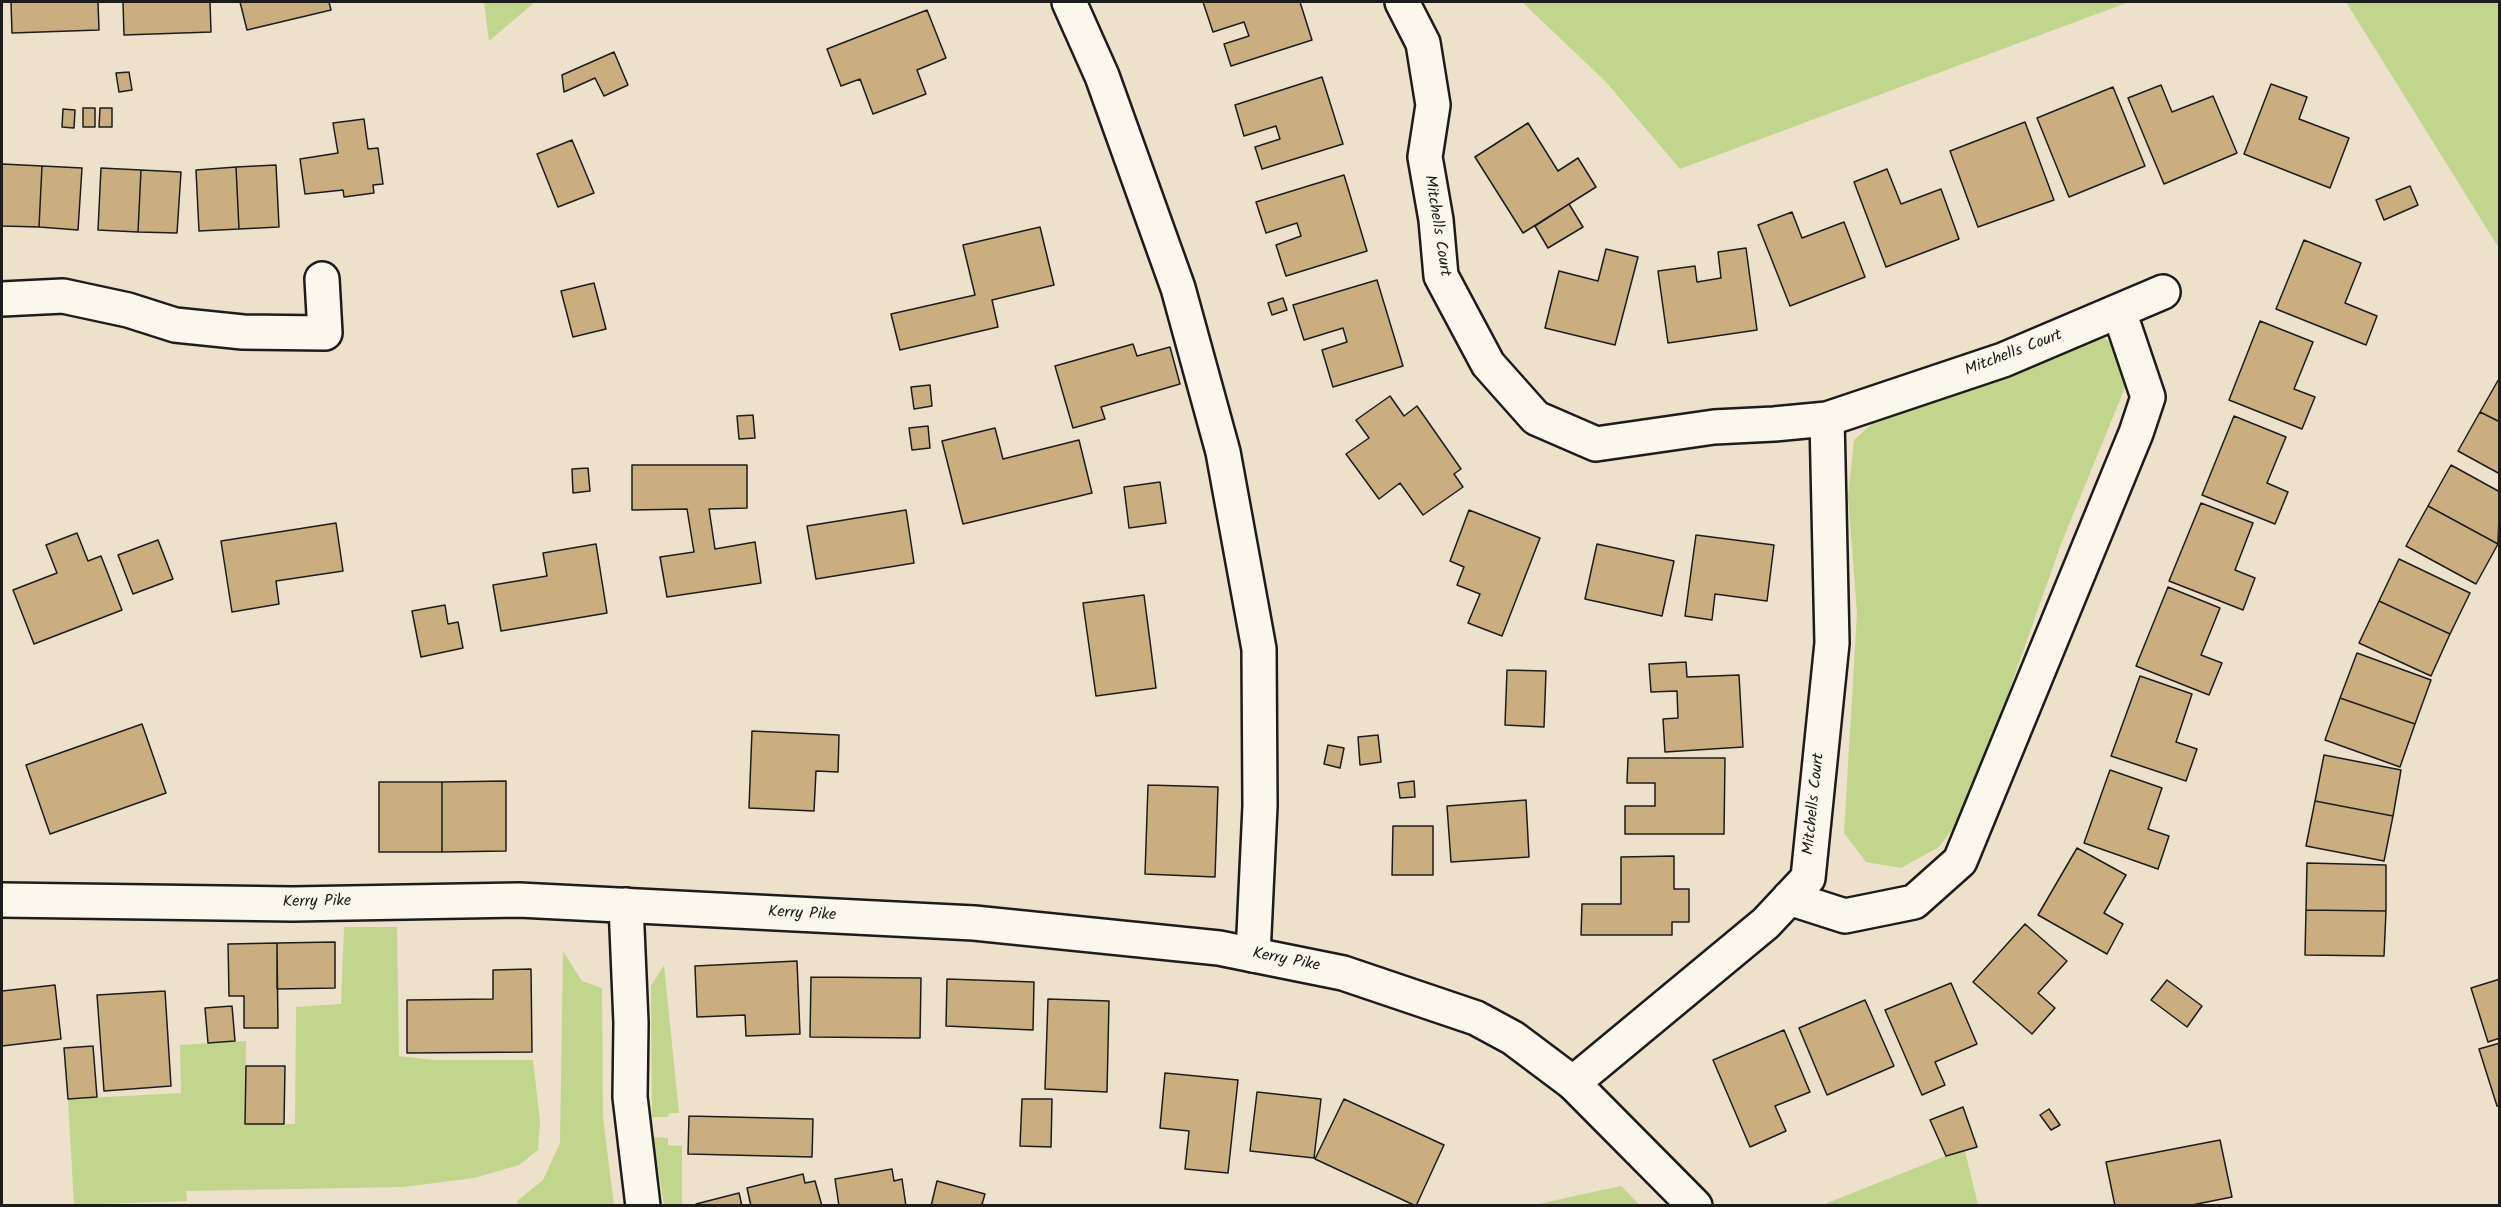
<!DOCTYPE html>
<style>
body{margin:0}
#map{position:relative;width:2501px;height:1207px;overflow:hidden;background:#ede1cc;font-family:Kalam,sans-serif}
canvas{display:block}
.frame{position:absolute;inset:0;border:3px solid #1c1c1c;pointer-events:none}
</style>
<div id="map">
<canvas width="2501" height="1207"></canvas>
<div class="frame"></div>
</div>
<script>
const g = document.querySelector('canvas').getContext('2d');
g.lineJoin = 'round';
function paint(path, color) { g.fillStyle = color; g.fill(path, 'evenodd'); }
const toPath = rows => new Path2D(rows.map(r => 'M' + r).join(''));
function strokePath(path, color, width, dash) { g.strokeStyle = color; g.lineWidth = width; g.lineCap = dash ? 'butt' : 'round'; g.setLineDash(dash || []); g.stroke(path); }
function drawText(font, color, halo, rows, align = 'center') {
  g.font = font + ' Kalam,sans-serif'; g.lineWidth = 6; g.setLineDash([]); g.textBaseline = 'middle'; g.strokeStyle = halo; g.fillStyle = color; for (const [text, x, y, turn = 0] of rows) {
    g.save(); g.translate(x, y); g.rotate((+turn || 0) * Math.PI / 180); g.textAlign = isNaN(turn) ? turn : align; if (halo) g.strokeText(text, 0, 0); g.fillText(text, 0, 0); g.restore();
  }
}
paint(toPath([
 [484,2,535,2,489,41],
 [1522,2,2129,2,1680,169,1606,82],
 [2346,2,2499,2,2499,249,2497,245],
 [2104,337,2121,352,2131,373,2061,544,1967,810,1939,847,1901,868,1866,862,1844,833,1857,613,1848,496,1854,440,1886,411,2082,339],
 [344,927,397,927,399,1056,435,1060,533,1060,540,1122,538,1150,519,1165,474,1178,403,1187,186,1191,187,1201,74,1205,68,1099,181,1093,180,1045,246,1041,245,1124,295,1124,296,1007,341,1004],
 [563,951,582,981,602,988,603,1118,614,1205,518,1206,517,1201,543,1180,560,1143],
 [664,965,679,1113,669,1113,668,1117,652,1117,651,986],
 [653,1137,668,1138,668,1145,682,1146,682,1205,664,1205],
 [1965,1151,1978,1205,1822,1205,1946,1156],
 [1621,1186,1640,1205,1534,1205,1579,1195]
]), '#c1d68c');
const building = toPath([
 [11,2,98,2,99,30,12,33,11,2],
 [123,2,210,2,211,32,124,35,123,2],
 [240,2,329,2,331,10,247,30,240,2],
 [1203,2,1300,2,1312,40,1231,66,1224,44,1249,36,1244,22,1213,32,1203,2],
 [927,10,946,58,917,70,926,94,873,114,860,79,841,86,827,49,927,10],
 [614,52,628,85,604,96,595,78,564,92,562,75,614,52],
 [129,72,132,90,119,92,116,73,129,72],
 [1322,77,1343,144,1262,169,1255,147,1280,139,1276,126,1244,136,1235,105,1322,77],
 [2271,84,2307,97,2299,119,2349,138,2330,188,2244,154,2271,84],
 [2161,85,2172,112,2213,96,2237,153,2164,184,2128,98,2161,85],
 [2113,87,2145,166,2069,197,2037,118,2113,87],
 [83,108,95,108,95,127,83,127,83,108],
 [100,108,112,108,112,127,99,127,100,108],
 [63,109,75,110,74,128,62,127,63,109],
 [364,119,368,149,378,148,383,184,373,185,374,193,344,197,343,190,305,194,300,159,338,153,333,123,364,119],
 [2025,122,2054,200,1978,227,1950,151,2025,122],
 [1528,123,1558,171,1578,158,1596,187,1523,233,1475,157,1528,123],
 [572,140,594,193,558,207,537,154,572,140],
 [2,164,42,166,39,227,2,226,2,164],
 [276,165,279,227,239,229,236,167,276,165],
 [42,166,82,168,78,230,39,227,42,166],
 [236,167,239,229,199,231,196,170,236,167],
 [101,168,141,170,138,232,98,230,101,168],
 [1887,169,1901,204,1941,189,1959,239,1886,267,1854,182,1887,169],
 [141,170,181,172,177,233,138,232,141,170],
 [1344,175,1367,251,1286,276,1276,245,1301,236,1297,223,1266,233,1256,202,1344,175],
 [2410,186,2418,205,2384,220,2376,200,2410,186],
 [1569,204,1583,227,1548,248,1535,226,1569,204],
 [1792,212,1802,238,1844,222,1865,277,1790,306,1758,225,1792,212],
 [1040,227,1054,285,992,300,998,327,900,350,891,314,975,295,963,245,1040,227],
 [2304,240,2361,263,2345,303,2377,316,2366,345,2276,309,2304,240],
 [1746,248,1757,330,1668,343,1658,271,1695,266,1697,282,1721,278,1718,252,1746,248],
 [1606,249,1638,257,1615,345,1545,328,1559,271,1598,281,1606,249],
 [1377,280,1403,366,1333,387,1322,350,1347,342,1343,328,1304,340,1293,305,1377,280],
 [594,283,606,329,573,337,561,291,594,283],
 [1283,298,1287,310,1272,315,1268,303,1283,298],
 [2260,321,2313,342,2294,389,2315,397,2302,429,2229,400,2260,321],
 [1133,344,1137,356,1170,347,1180,384,1101,407,1105,419,1073,428,1055,366,1133,344],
 [2500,377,2500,422,2480,412,2500,377],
 [930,385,932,406,914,409,911,387,930,385],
 [1390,396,1404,416,1417,406,1461,469,1454,474,1463,487,1423,515,1400,483,1379,499,1346,454,1369,438,1356,420,1390,396],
 [2480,412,2500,422,2500,474,2458,451,2480,412],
 [753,415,755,438,739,439,737,416,753,415],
 [2234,416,2286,437,2267,483,2288,492,2275,524,2202,495,2234,416],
 [928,426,930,448,912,450,909,428,928,426],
 [995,428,1003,459,1079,440,1092,493,963,524,942,441,995,428],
 [632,465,747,465,747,508,709,509,715,549,755,542,761,583,667,597,660,557,694,552,687,509,632,510,632,465],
 [2451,465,2500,492,2498,544,2428,506,2451,465],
 [588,468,590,491,573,493,572,469,588,468],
 [1160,482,1166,523,1129,528,1124,487,1160,482],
 [2201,503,2253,523,2235,570,2255,578,2243,610,2169,581,2201,503],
 [2428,506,2498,544,2476,584,2406,546,2428,506],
 [906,510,914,563,816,579,807,526,906,510],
 [1469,510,1540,538,1502,636,1468,623,1480,594,1457,585,1464,567,1450,561,1469,510],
 [336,523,343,571,276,581,279,604,232,612,221,541,336,523],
 [77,533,88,561,101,556,122,610,34,644,13,590,57,573,46,545,77,533],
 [1696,535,1774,545,1767,601,1715,594,1712,620,1685,616,1696,535],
 [158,540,173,579,133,594,118,555,158,540],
 [596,544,607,613,501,631,493,585,547,576,543,553,596,544],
 [1597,544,1674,561,1662,616,1585,599,1597,544],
 [2399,559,2470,593,2450,634,2379,601,2399,559],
 [2168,587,2220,608,2201,655,2222,663,2209,695,2136,666,2168,587],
 [1144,595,1156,688,1096,696,1083,603,1144,595],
 [2379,601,2450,634,2431,676,2359,643,2379,601],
 [445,605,448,624,458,622,463,648,421,657,412,611,445,605],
 [2357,653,2431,680,2415,724,2340,698,2357,653],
 [1686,662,1687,677,1739,675,1743,747,1665,752,1663,719,1678,718,1677,691,1651,692,1649,664,1686,662],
 [1507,670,1546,671,1544,727,1505,725,1507,670],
 [2140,676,2192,694,2176,742,2197,749,2186,781,2111,756,2140,676],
 [2340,698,2415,724,2400,767,2325,740,2340,698],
 [142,724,166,793,50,834,26,765,142,724],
 [752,731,839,735,838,772,816,771,814,811,749,808,752,731],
 [1378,735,1381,762,1360,765,1358,737,1378,735],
 [1328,745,1344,748,1340,768,1324,764,1328,745],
 [2324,755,2401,770,2393,816,2315,801,2324,755],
 [1628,758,1725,758,1724,834,1625,834,1625,806,1655,806,1655,783,1627,783,1628,758],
 [2110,770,2162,788,2148,829,2169,836,2158,869,2084,843,2110,770],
 [506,781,506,851,442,852,442,782,506,781],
 [1414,781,1415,797,1400,798,1398,783,1414,781],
 [379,782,442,782,442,852,379,852,379,782],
 [1148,785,1218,787,1215,877,1145,874,1148,785],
 [1526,800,1529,857,1451,862,1447,806,1526,800],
 [2315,801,2393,816,2384,861,2306,846,2315,801],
 [1393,826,1433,826,1433,875,1392,875,1393,826],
 [2077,848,2126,875,2104,913,2123,924,2107,954,2038,915,2077,848],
 [1674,856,1674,889,1689,889,1689,922,1672,922,1672,935,1581,935,1582,904,1621,904,1621,857,1674,856],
 [2307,863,2386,865,2386,911,2306,910,2307,863],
 [2306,910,2386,911,2384,956,2305,955,2306,910],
 [2025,924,2067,961,2038,993,2055,1008,2032,1034,1973,982,2025,924],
 [335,942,335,988,277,989,277,943,335,942],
 [277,943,278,1028,244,1028,244,996,229,996,228,944,277,943],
 [797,961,800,1034,746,1036,745,1015,697,1017,695,966,797,961],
 [531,969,532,1052,407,1053,407,1000,493,999,493,970,531,969],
 [811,977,921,978,920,1038,810,1037,811,977],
 [947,979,1034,982,1033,1030,946,1026,947,979],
 [2500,979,2500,1038,2488,1042,2471,988,2500,979],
 [2167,980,2202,1006,2187,1027,2151,1000,2167,980],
 [1951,983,1977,1044,1935,1062,1945,1085,1922,1095,1885,1010,1951,983],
 [55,985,61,1039,2,1046,2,991,55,985],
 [165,991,171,1086,104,1091,97,995,165,991],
 [1048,999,1109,1001,1107,1092,1045,1089,1048,999],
 [1865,1000,1894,1066,1827,1095,1799,1028,1865,1000],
 [232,1006,235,1041,208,1043,205,1008,232,1006],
 [1784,1030,1810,1092,1775,1106,1786,1131,1750,1147,1713,1060,1784,1030],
 [2500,1043,2500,1105,2497,1106,2479,1049,2500,1043],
 [93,1046,97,1097,68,1099,64,1048,93,1046],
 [246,1066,285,1066,284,1124,245,1124,246,1066],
 [1165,1073,1238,1080,1228,1173,1185,1169,1189,1131,1160,1128,1165,1073],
 [1257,1092,1321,1099,1314,1158,1250,1151,1257,1092],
 [1022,1099,1052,1099,1051,1147,1020,1146,1022,1099],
 [1344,1099,1444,1145,1416,1206,1315,1159,1344,1099],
 [1963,1107,1977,1147,1946,1156,1930,1120,1963,1107],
 [2049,1109,2060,1125,2051,1130,2040,1115,2049,1109],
 [689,1116,813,1119,812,1157,688,1154,689,1116],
 [2220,1140,2232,1197,2187,1206,2115,1206,2106,1162,2220,1140],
 [892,1169,894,1181,902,1179,906,1206,839,1206,835,1179,892,1169],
 [803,1174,805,1183,815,1181,822,1206,751,1206,747,1188,803,1174],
 [937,1181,985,1194,982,1204,987,1206,931,1206,937,1181],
 [739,1193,742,1206,696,1206,696,1204,739,1193]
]);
paint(building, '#cbae80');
strokePath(building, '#1c1c1c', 1.5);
const street = toPath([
 [1069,2,1102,76,1178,288,1223,452,1259,649,1260,806,1253,955],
 [1402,2,1423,43,1433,105,1425,157,1436,220,1441,276,1488,364,1536,418,1596,444,1714,427,1774,424,1827,419,1832,643,1808,878,1766,923,1573,1083],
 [2,299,63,296,128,310,175,325,243,332,325,333,322,279],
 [1827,419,2003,360,2163,292],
 [1789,898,1845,916,1914,902,1960,861,2136,433,2148,397,2119,311],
 [626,905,631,1023,630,1097,643,1206]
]);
const secondary = toPath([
 [2,900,293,904,519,900,974,923,1219,948,1343,973,1476,1018,1513,1038,1573,1083,1695,1206]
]);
strokePath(street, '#1c1c1c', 38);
strokePath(secondary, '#1c1c1c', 38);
strokePath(street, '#fbf7ec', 33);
strokePath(secondary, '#fbf7ec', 33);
drawText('16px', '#1c1c1c', '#fbf7ec', [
 ["Mitchells Court",1436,226,81],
 ["Mitchells Court",2014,354,-21],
 ["Mitchells Court",1815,804,-84],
 ["Kerry Pike",317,903,-1],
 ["Kerry Pike",802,915,3],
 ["Kerry Pike",1286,961,11]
]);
</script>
